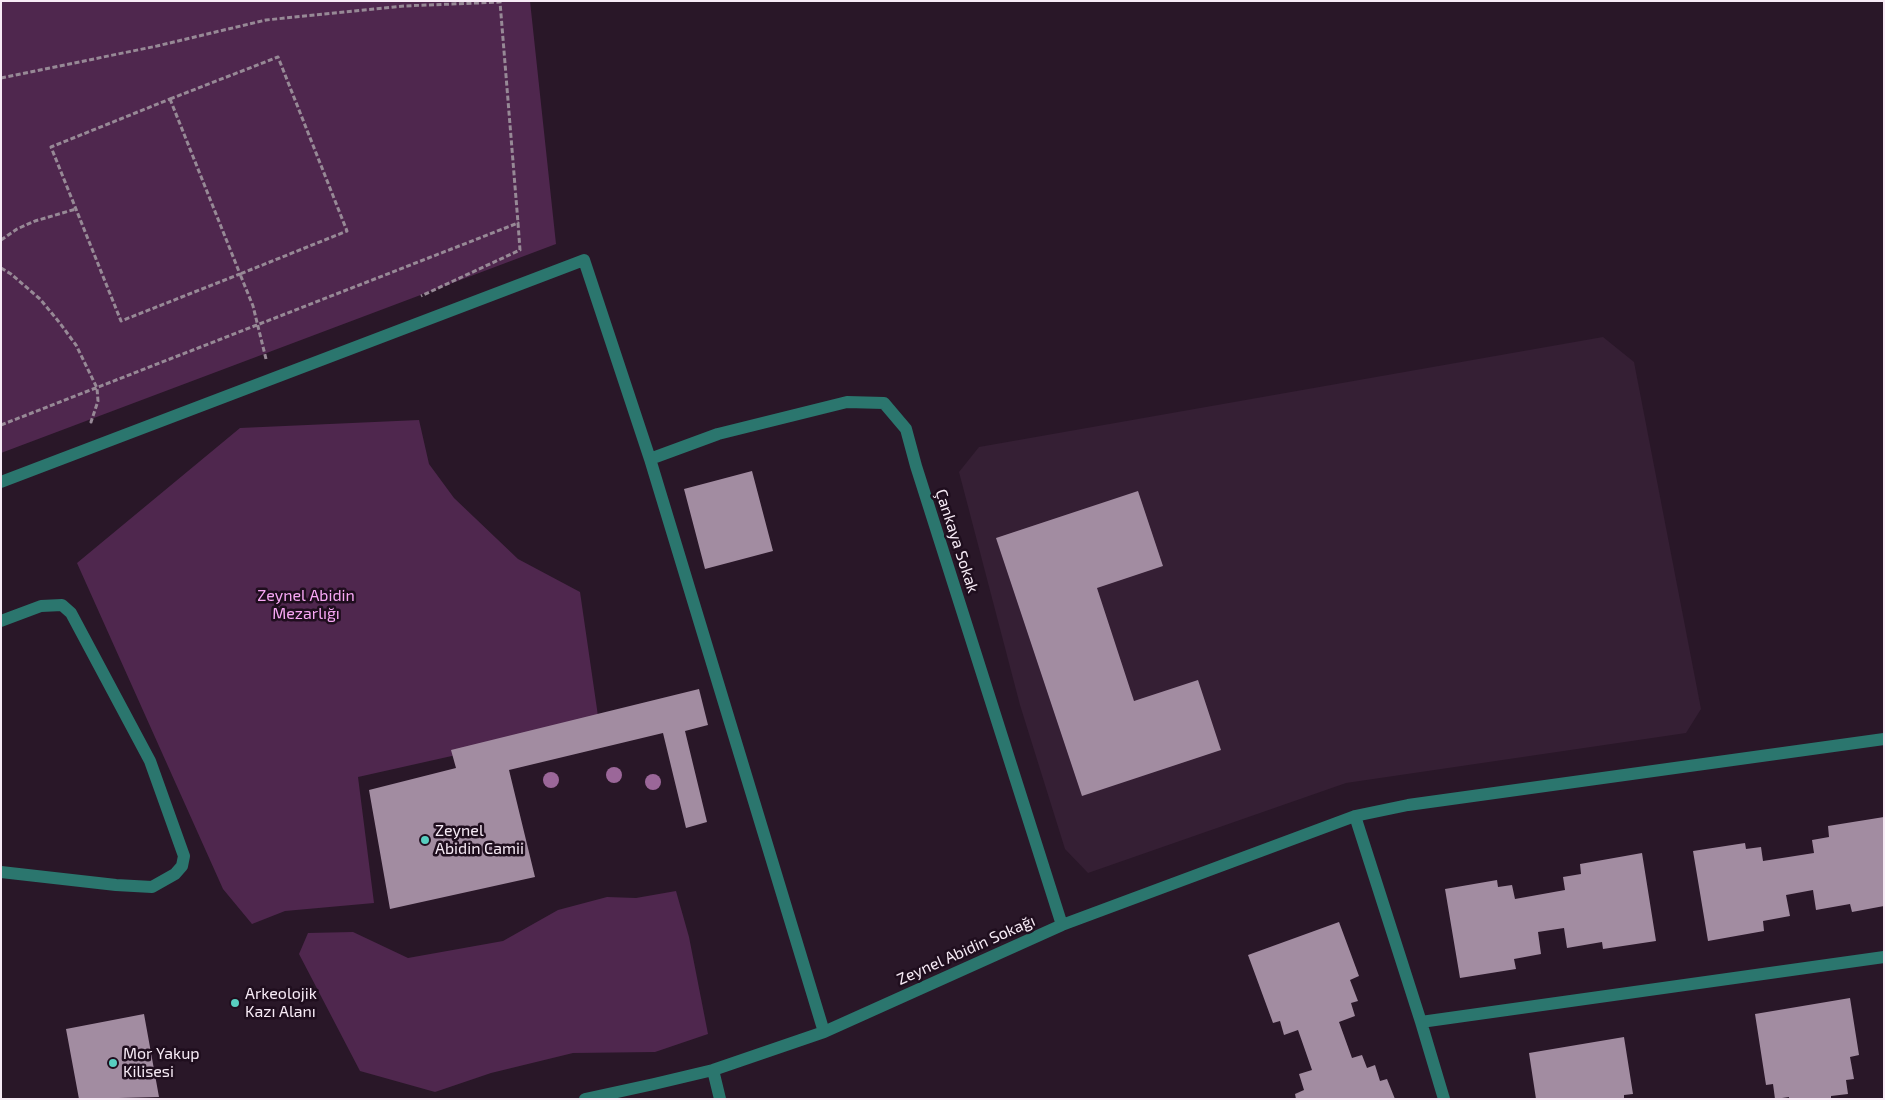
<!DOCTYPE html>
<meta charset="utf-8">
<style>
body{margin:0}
#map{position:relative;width:1885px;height:1100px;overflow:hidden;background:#291728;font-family:"Exo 2",sans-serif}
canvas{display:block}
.frame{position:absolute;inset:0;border:2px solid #f7ebf6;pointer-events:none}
</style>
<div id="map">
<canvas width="1885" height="1100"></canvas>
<div class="frame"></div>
</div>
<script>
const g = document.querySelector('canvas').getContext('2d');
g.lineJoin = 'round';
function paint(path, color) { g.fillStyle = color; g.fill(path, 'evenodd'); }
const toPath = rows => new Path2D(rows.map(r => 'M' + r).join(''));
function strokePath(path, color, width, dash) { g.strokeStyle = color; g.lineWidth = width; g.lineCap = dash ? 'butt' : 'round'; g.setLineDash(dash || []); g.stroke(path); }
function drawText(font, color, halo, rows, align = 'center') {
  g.font = font + ' "Exo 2",sans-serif'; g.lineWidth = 5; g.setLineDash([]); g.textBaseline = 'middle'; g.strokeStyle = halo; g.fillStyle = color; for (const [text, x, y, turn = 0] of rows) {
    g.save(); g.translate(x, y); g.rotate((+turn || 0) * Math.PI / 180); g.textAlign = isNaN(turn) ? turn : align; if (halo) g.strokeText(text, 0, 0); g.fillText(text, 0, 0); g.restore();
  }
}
paint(toPath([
 [1603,337,1634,362,1701,709,1686,733,1346,783,1088,873,1065,849,1020,705,959,472,979,447]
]), '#351f34');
paint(toPath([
 [1,1,530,1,556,244,1,453],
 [419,420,429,464,454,498,518,559,580,592,599,723,358,777,374,903,285,911,252,924,223,889,77,563,240,428],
 [676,891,689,937,708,1034,655,1052,573,1053,491,1073,435,1092,360,1071,299,954,308,933,353,932,408,958,503,941,558,910,607,897,636,898]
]), '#4f274e');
paint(toPath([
 [752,471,773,551,705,569,684,489],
 [1138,491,1163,566,1097,588,1134,701,1198,680,1221,750,1082,796,996,538],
 [699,689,708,725,685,731,707,822,686,828,663,733,509,770,535,877,390,909,369,790,456,768,451,750],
 [1884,817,1884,906,1852,912,1850,904,1816,910,1813,890,1786,895,1790,916,1763,921,1764,931,1708,941,1693,851,1745,843,1746,849,1761,847,1763,861,1814,853,1812,840,1829,837,1828,826],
 [1642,853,1656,941,1603,949,1602,942,1567,948,1564,928,1538,932,1541,954,1514,959,1516,969,1460,978,1445,889,1497,880,1498,887,1512,885,1515,899,1565,890,1563,877,1581,874,1580,864],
 [1339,922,1359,976,1350,980,1358,1001,1351,1003,1355,1016,1339,1022,1352,1058,1362,1055,1367,1068,1375,1065,1380,1081,1387,1079,1395,1099,1296,1099,1295,1094,1304,1090,1299,1074,1312,1070,1298,1030,1284,1035,1280,1021,1273,1023,1248,955],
 [1850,998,1859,1055,1850,1057,1854,1079,1846,1080,1848,1094,1831,1096,1831,1099,1789,1099,1789,1097,1775,1099,1773,1084,1766,1085,1755,1014],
 [144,1014,159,1097,79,1099,66,1029],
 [1624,1037,1633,1094,1624,1095,1624,1099,1536,1099,1529,1053]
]), '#a28ca1');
strokePath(toPath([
 [1,78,157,46,266,20,404,6,500,2,518,223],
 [170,99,278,57,347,231,240,274,253,306,266,359],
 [170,99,240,274,121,321,51,147,170,99],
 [1,240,17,229,35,221,76,209],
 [1,268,11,274,40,299,59,322,76,345,97,388,98,401,91,422,94,421],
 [1,425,518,223,520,250,421,296]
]), '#978996', 3, [5, 2.5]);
strokePath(toPath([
 [650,459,718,434,847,402,884,403,906,429,916,466,1062,925],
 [1,482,584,260,650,459,824,1032],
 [1,621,41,606,62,605,71,613,150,761,184,856,182,866,175,874,152,887,116,885,1,872],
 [1355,816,1421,1022,1444,1099],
 [1421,1022,1884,957],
 [713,1070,720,1099],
 [585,1099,654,1084,713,1070,824,1032,1062,925,1355,816,1408,805,1884,739]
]), '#2b766e', 12);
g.fillStyle = '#9b6799';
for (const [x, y] of [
 [614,775],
 [551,780],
 [653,782]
]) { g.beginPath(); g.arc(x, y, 8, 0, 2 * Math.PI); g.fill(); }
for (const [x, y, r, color] of [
 [425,840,5,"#58cec0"],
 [235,1003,5,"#58cec0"],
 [113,1063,5,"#58cec0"]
]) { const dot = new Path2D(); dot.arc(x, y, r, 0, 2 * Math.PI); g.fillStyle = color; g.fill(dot); strokePath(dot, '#1f0e1e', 2); }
drawText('16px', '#f7ebf6', '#1f0e1e', [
 ["Çankaya Sokak",957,541,72],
 ["Zeynel Abidin Sokağı",966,950,-24]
]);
drawText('16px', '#f8a8f5', '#1f0e1e', [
 ["Zeynel Abidin",306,596],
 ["Mezarlığı",306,614]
]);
drawText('16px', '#f7ebf6', '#1f0e1e', [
 ["Zeynel",435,831],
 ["Abidin Camii",435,849],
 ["Arkeolojik",245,994],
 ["Kazı Alanı",245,1012],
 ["Mor Yakup",123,1054],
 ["Kilisesi",123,1072]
], 'left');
</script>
